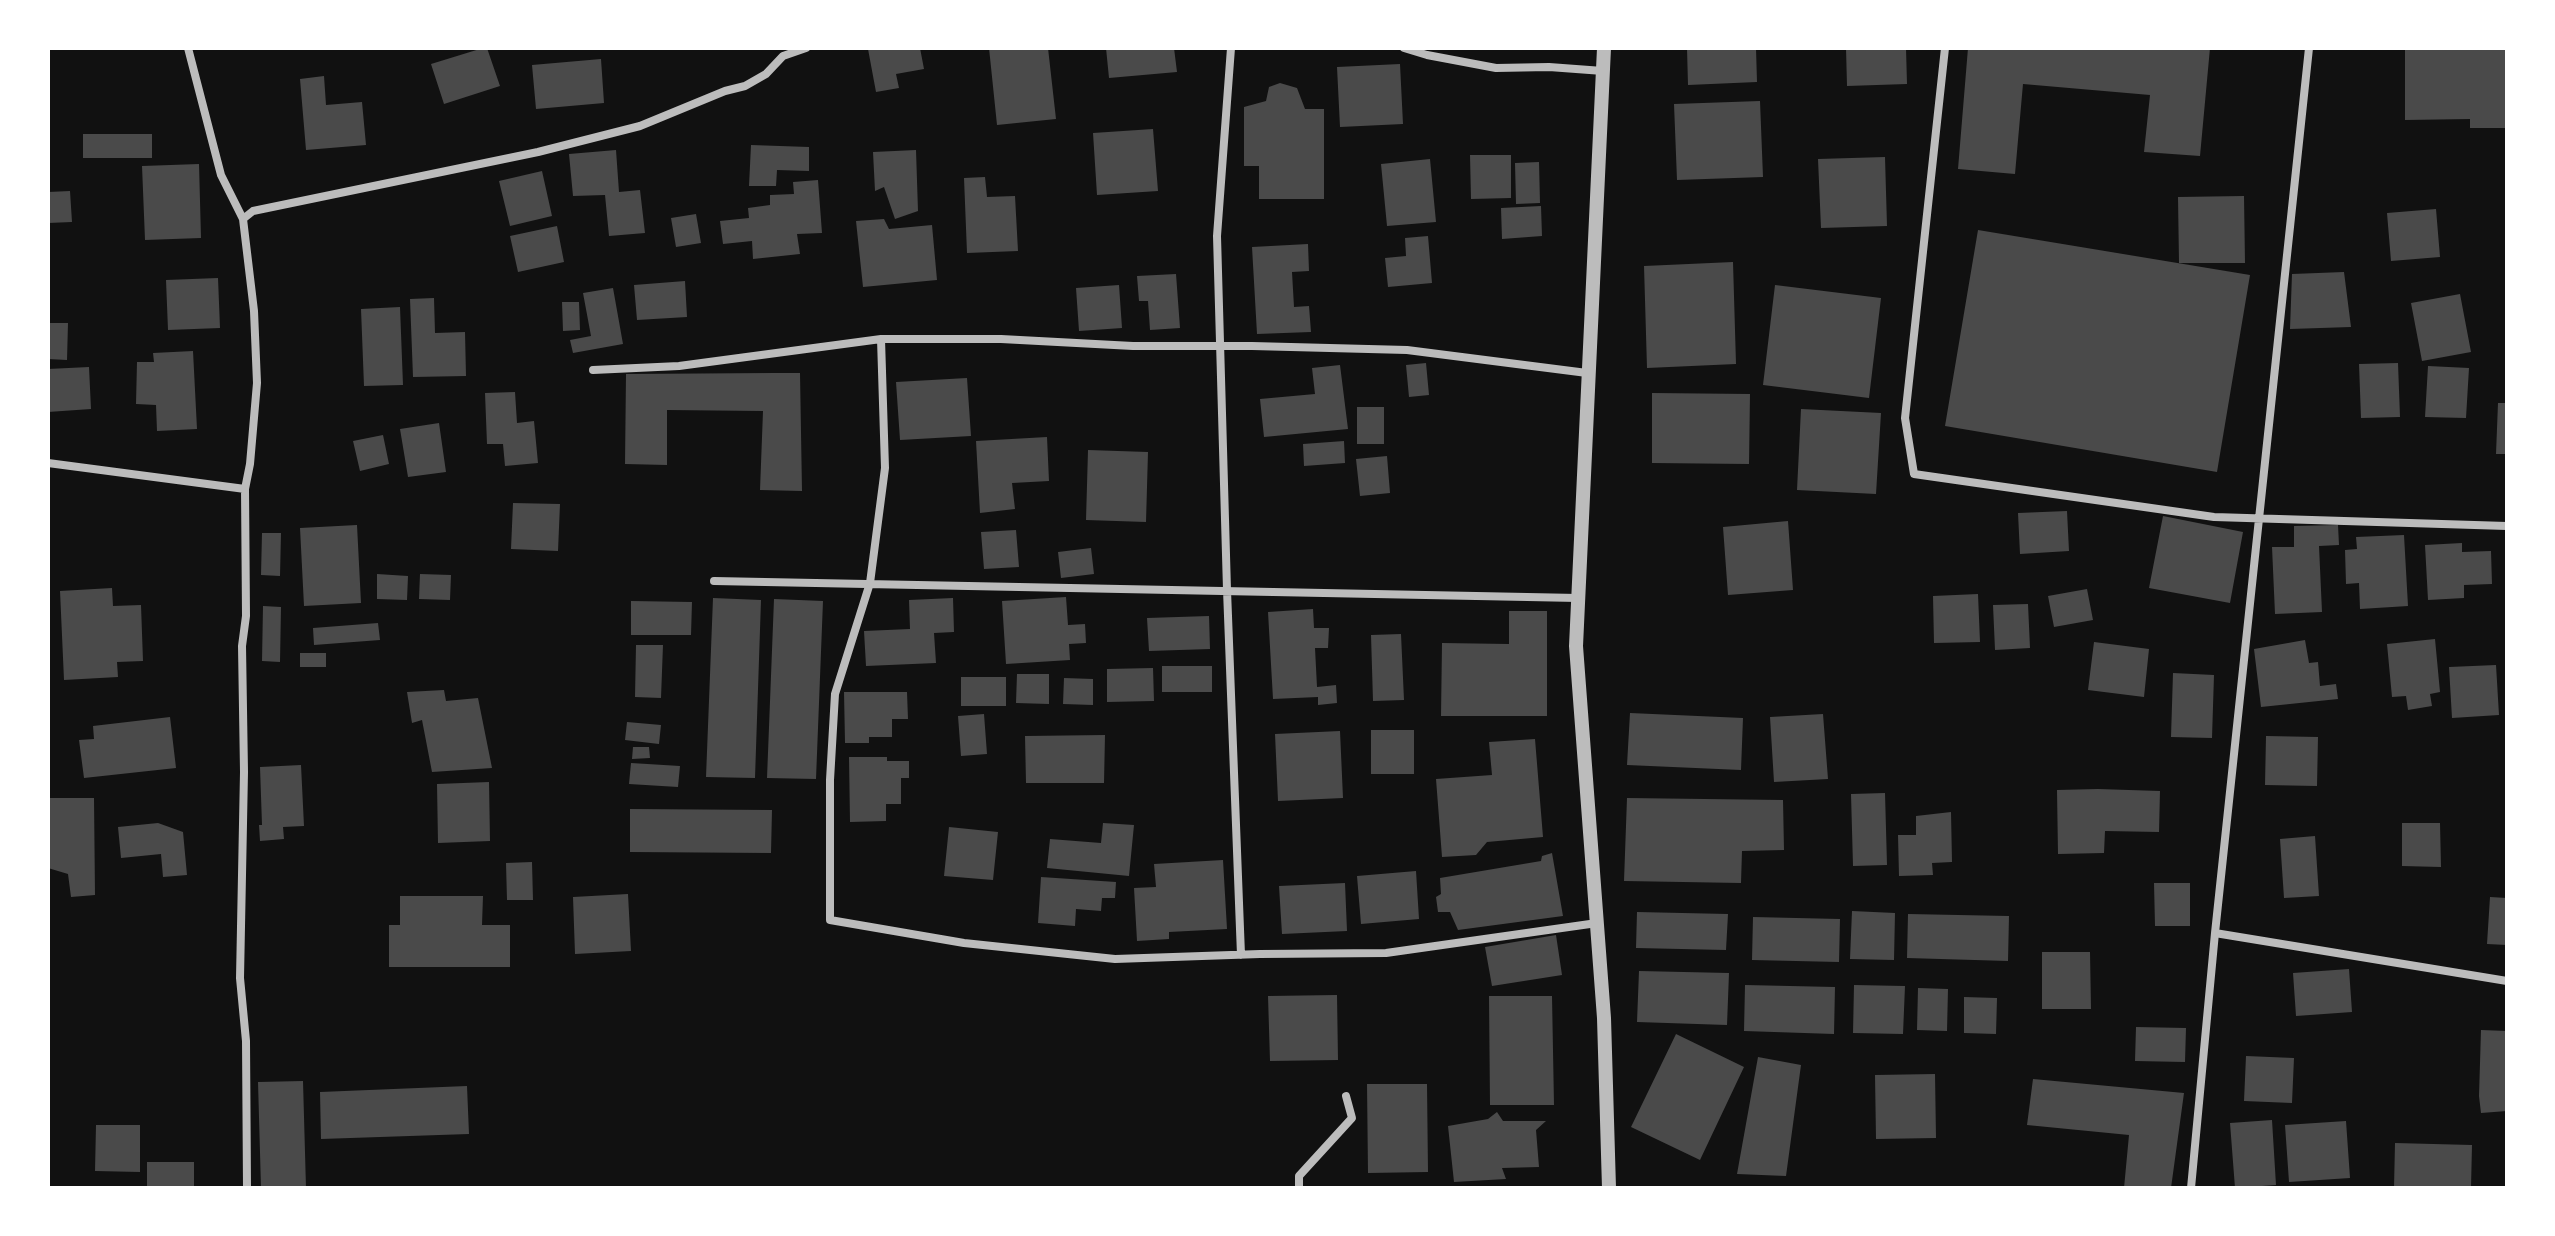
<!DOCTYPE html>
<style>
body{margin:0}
#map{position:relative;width:2555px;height:1236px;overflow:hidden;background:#111;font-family:"Open Sans",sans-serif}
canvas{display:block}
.frame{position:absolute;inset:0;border:50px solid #fff;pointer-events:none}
</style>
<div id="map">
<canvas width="2555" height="1236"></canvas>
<div class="frame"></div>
</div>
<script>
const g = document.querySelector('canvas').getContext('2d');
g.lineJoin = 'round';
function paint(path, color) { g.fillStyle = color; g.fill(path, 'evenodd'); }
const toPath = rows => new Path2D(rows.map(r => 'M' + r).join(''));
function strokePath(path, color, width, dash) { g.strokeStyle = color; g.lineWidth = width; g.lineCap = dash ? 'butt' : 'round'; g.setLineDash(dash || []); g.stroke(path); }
paint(toPath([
 [483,48,487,48,500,86,444,104,431,64],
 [920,48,924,69,896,74,899,88,876,92,868,49],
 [989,48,1048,48,1056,119,997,125],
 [1106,48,1174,48,1177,72,1109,78],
 [1687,48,1756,48,1757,82,1688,85],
 [1846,48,1906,48,1907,84,1847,86],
 [1968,48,2210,48,2200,156,2144,152,2150,95,2023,84,2015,174,1958,169],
 [2451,48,2507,48,2507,128,2470,128,2470,119,2405,120,2405,49],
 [601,59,604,103,536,109,532,65],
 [1400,64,1403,124,1340,127,1337,67],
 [324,76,326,105,362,102,366,145,306,150,300,79],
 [1280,83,1297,88,1305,109,1324,109,1324,199,1259,199,1259,166,1244,166,1244,107,1266,101,1269,87],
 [1760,101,1763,177,1677,180,1674,104],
 [1153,129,1158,191,1097,195,1093,133],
 [83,134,152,134,152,158,83,158],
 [751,145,809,147,809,171,777,170,776,186,749,186],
 [616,150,619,192,640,190,645,233,609,236,605,195,573,196,569,154],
 [916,150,918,211,895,219,884,187,875,191,873,152],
 [1470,155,1511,155,1511,198,1471,199],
 [1885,157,1887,226,1821,228,1818,159],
 [1430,159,1436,222,1387,226,1381,164],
 [1539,162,1540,203,1516,204,1515,163],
 [199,164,201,238,145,240,142,166],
 [542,171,552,216,510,226,499,181],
 [985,177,987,197,1015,196,1018,251,967,253,964,178],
 [818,180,822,233,797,234,800,254,753,259,752,241,723,244,720,221,749,218,748,208,770,205,770,195,794,194,793,182],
 [70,191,72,222,48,223,48,192],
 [2244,196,2245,263,2179,263,2178,197],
 [1541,206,1542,236,1502,239,1501,208],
 [2436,209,2440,257,2391,261,2387,213],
 [696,214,701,243,676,247,671,218],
 [884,219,889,229,932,225,937,280,863,287,856,221],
 [557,226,564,262,518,272,510,236],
 [1978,230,2250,275,2217,472,1945,426],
 [1428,236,1432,283,1388,287,1385,258,1406,256,1405,238],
 [1308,244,1309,271,1292,272,1294,307,1309,306,1311,332,1257,334,1252,247],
 [1733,262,1736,364,1647,368,1644,266],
 [2344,272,2351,327,2290,329,2292,274],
 [1176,274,1180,328,1150,330,1148,301,1139,301,1137,276],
 [218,278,220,328,168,330,166,280],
 [685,281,687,317,637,320,634,285],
 [1119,285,1122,328,1079,331,1076,288],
 [1775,285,1881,298,1869,398,1763,385],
 [613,288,623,344,573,353,570,340,591,336,583,293],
 [2460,294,2471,352,2422,361,2411,303],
 [434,298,435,333,465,332,466,376,413,377,410,299],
 [562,302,579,302,580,330,563,331],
 [400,307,403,385,364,386,361,309],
 [48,323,68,323,67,360,48,359],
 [193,351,197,429,157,431,156,405,136,404,137,362,154,362,153,353],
 [1426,363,1429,395,1409,397,1406,365],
 [2398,363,2400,417,2361,418,2359,364],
 [1340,365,1348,429,1264,437,1260,399,1315,394,1312,368],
 [2428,366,2469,368,2466,418,2425,417],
 [89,367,91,409,48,412,48,369],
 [772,373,800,373,802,491,760,490,763,411,667,410,667,465,625,464,626,374],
 [967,378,971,436,900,440,896,382],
 [515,392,517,423,534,421,538,463,505,466,503,444,487,444,485,393],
 [1652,393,1750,394,1749,464,1652,463],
 [2498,403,2507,403,2507,454,2496,454],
 [1357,407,1384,407,1384,444,1357,444],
 [1801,409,1881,413,1876,494,1797,490],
 [439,423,446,472,408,477,400,429],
 [383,435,389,464,360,471,353,441],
 [1047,437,1049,481,1012,483,1015,509,980,513,976,441],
 [1344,441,1345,463,1304,466,1303,444],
 [1088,450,1148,452,1146,522,1086,520],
 [1387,456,1390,493,1360,496,1356,459],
 [513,503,560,504,558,551,511,549],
 [2067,511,2069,551,2020,554,2018,513],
 [2163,516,2243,532,2230,603,2149,588],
 [1788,521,1793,590,1728,595,1723,527],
 [357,525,361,603,304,606,300,528],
 [2338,525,2339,545,2319,546,2322,612,2275,614,2272,547,2294,547,2294,526],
 [1016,530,1019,567,984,569,981,532],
 [262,533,281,533,280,576,261,575],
 [2404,535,2408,606,2360,609,2359,583,2346,584,2345,550,2357,549,2356,537],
 [2462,543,2462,552,2491,551,2492,584,2464,585,2464,598,2428,600,2425,545],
 [1091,548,1094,574,1061,578,1058,552],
 [377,574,408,576,407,600,377,599],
 [420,574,451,575,450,600,419,599],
 [112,588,113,606,141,605,143,661,117,662,118,677,64,680,60,591],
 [2087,589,2093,620,2054,627,2048,596],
 [1978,594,1980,642,1934,643,1933,596],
 [1066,597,1068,625,1085,624,1086,643,1069,644,1070,660,1006,664,1002,601],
 [713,598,761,600,755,778,706,777],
 [953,598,954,632,934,633,936,663,866,666,864,631,910,629,909,600],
 [774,599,823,601,816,779,767,778],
 [631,601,692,602,691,635,631,635],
 [2028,604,2030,648,1995,650,1993,605],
 [263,606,281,607,280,662,262,661],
 [1313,609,1314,628,1329,628,1328,648,1315,648,1317,687,1336,685,1337,703,1318,705,1318,697,1273,699,1268,612],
 [1509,611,1547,611,1547,716,1441,716,1442,643,1509,644],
 [1209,616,1210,649,1149,651,1147,618],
 [378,623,380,640,314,645,313,628],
 [1401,634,1404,700,1373,701,1371,635],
 [2435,639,2440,692,2430,694,2432,706,2408,710,2406,696,2392,697,2387,644],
 [2305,640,2309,663,2318,662,2320,686,2336,684,2338,699,2261,707,2254,649],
 [2094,642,2149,649,2144,697,2088,690],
 [636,645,663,645,661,698,635,697],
 [300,653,326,653,326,667,300,667],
 [2496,665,2499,715,2452,718,2449,667],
 [1162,666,1212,666,1212,692,1162,692],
 [1153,668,1154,701,1107,702,1107,669],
 [2173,673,2214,675,2212,738,2171,737],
 [1017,674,1049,674,1049,704,1016,703],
 [961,677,1006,677,1006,706,961,706],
 [1064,678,1093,679,1093,705,1063,704],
 [444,690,446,701,478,698,492,768,432,772,422,720,412,723,407,692],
 [844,692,907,692,908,719,892,719,892,737,869,737,869,743,845,743],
 [1630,713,1743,718,1741,770,1627,765],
 [984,714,987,754,961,756,958,716],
 [1823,714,1828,779,1774,782,1770,717],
 [170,717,176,768,84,778,79,740,94,739,93,726],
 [627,722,661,725,659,744,625,740],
 [1371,730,1414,730,1414,774,1371,774],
 [1340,731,1343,798,1278,801,1275,734],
 [1105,735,1104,783,1026,783,1025,736],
 [2266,736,2318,737,2317,786,2265,785],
 [1535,739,1543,837,1487,842,1476,855,1442,857,1436,779,1492,775,1489,742],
 [633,747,649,747,650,758,632,759],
 [849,757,887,757,887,761,909,761,909,778,901,778,901,804,886,804,886,821,850,822],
 [631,763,680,766,678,787,629,784],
 [301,765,304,826,283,827,284,839,260,841,259,825,262,825,260,767],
 [489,782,490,841,438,843,437,784],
 [2098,789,2160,791,2159,832,2105,831,2104,853,2058,854,2057,790],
 [1885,793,1887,865,1853,866,1851,794],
 [48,798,94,798,95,895,71,897,68,874,48,868],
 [1627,798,1783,800,1784,850,1742,851,1741,883,1624,881],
 [630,809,772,810,771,853,630,852],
 [1951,812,1952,862,1932,863,1933,875,1899,876,1898,835,1916,835,1916,816],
 [158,823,183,832,187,875,163,877,161,854,121,858,118,827],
 [1103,823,1134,825,1129,876,1047,868,1050,839,1101,843],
 [2402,823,2440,823,2441,867,2402,866],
 [949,827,998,832,993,880,944,876],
 [2315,836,2319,896,2284,898,2280,839],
 [1552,853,1563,916,1458,930,1450,912,1438,912,1436,897,1441,894,1440,878,1541,861,1542,856],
 [1223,860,1227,929,1169,932,1169,939,1137,941,1134,888,1156,887,1154,864],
 [532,862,533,900,507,900,506,863],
 [1416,871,1419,919,1361,924,1357,876],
 [1041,877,1116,882,1115,898,1102,898,1101,911,1076,909,1075,926,1038,923],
 [1345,883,1347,931,1282,934,1279,886],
 [2154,883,2190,883,2190,926,2155,926],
 [628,894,631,951,575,954,573,897],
 [400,896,483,896,482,925,510,925,510,967,389,967,389,925,400,925],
 [2490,897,2507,898,2507,945,2487,944],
 [1852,911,1895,913,1894,960,1850,959],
 [1637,912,1728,914,1726,950,1636,948],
 [1908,914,2009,916,2008,961,1907,958],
 [1753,917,1840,919,1839,962,1752,960],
 [1556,935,1562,975,1492,986,1485,947],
 [2042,952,2090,952,2091,1009,2042,1009],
 [2349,969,2352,1012,2296,1016,2293,973],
 [1639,971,1729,973,1727,1025,1637,1022],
 [1745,985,1835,987,1834,1034,1744,1031],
 [1854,985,1905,986,1903,1034,1853,1033],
 [1918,988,1948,989,1947,1031,1917,1030],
 [1337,995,1338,1060,1270,1061,1268,996],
 [1489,996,1552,996,1554,1105,1490,1105],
 [1964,997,1997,998,1996,1034,1964,1033],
 [2136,1027,2186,1028,2185,1062,2135,1061],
 [2481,1030,2507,1031,2507,1111,2481,1113,2479,1096],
 [1676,1034,1744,1067,1700,1160,1631,1127],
 [2246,1056,2294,1058,2292,1103,2244,1101],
 [1758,1057,1801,1065,1786,1176,1737,1174],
 [1935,1074,1936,1138,1876,1139,1875,1075],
 [2033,1079,2184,1093,2171,1188,2124,1188,2129,1135,2027,1125],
 [303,1081,306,1188,261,1188,258,1082],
 [1367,1084,1427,1084,1428,1172,1368,1173],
 [467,1086,469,1134,321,1139,320,1092],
 [1497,1112,1503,1121,1546,1121,1536,1130,1539,1167,1502,1168,1506,1179,1454,1182,1448,1126,1488,1119],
 [2272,1120,2276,1185,2235,1188,2230,1123],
 [2346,1121,2350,1178,2289,1182,2285,1125],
 [96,1125,140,1125,140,1172,95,1171],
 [2395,1143,2472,1145,2471,1188,2394,1188],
 [147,1162,194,1162,194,1188,147,1188]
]), '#4a4a4a');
strokePath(toPath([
 [188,48,221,175,243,219],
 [1231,48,1217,236,1227,590,1241,955],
 [1404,48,1427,55,1496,68,1549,67,1603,71],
 [1945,48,1905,418,1914,474,2214,517,2507,526],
 [881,339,885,468,870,583,835,694,830,780,830,920,964,943,1115,959,1260,954,1386,953,1597,923],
 [593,370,679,366,881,339,1001,339,1133,346,1252,346,1407,350,1587,373],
 [48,463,245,489],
 [714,581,1578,598],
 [2215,933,2507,981],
 [247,1188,246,1041,240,978,244,772,242,646,246,616,245,489,250,464,257,383,254,311,243,219,253,211,538,152,640,126,725,91,745,86,766,74,783,56,806,48],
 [1299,1188,1299,1176,1352,1118,1346,1096],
 [2191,1188,2215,933,2309,48]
]), '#bcbcbc', 8);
strokePath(toPath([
 [1604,48,1576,646,1604,1018,1609,1188]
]), '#bcbcbc', 14);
</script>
